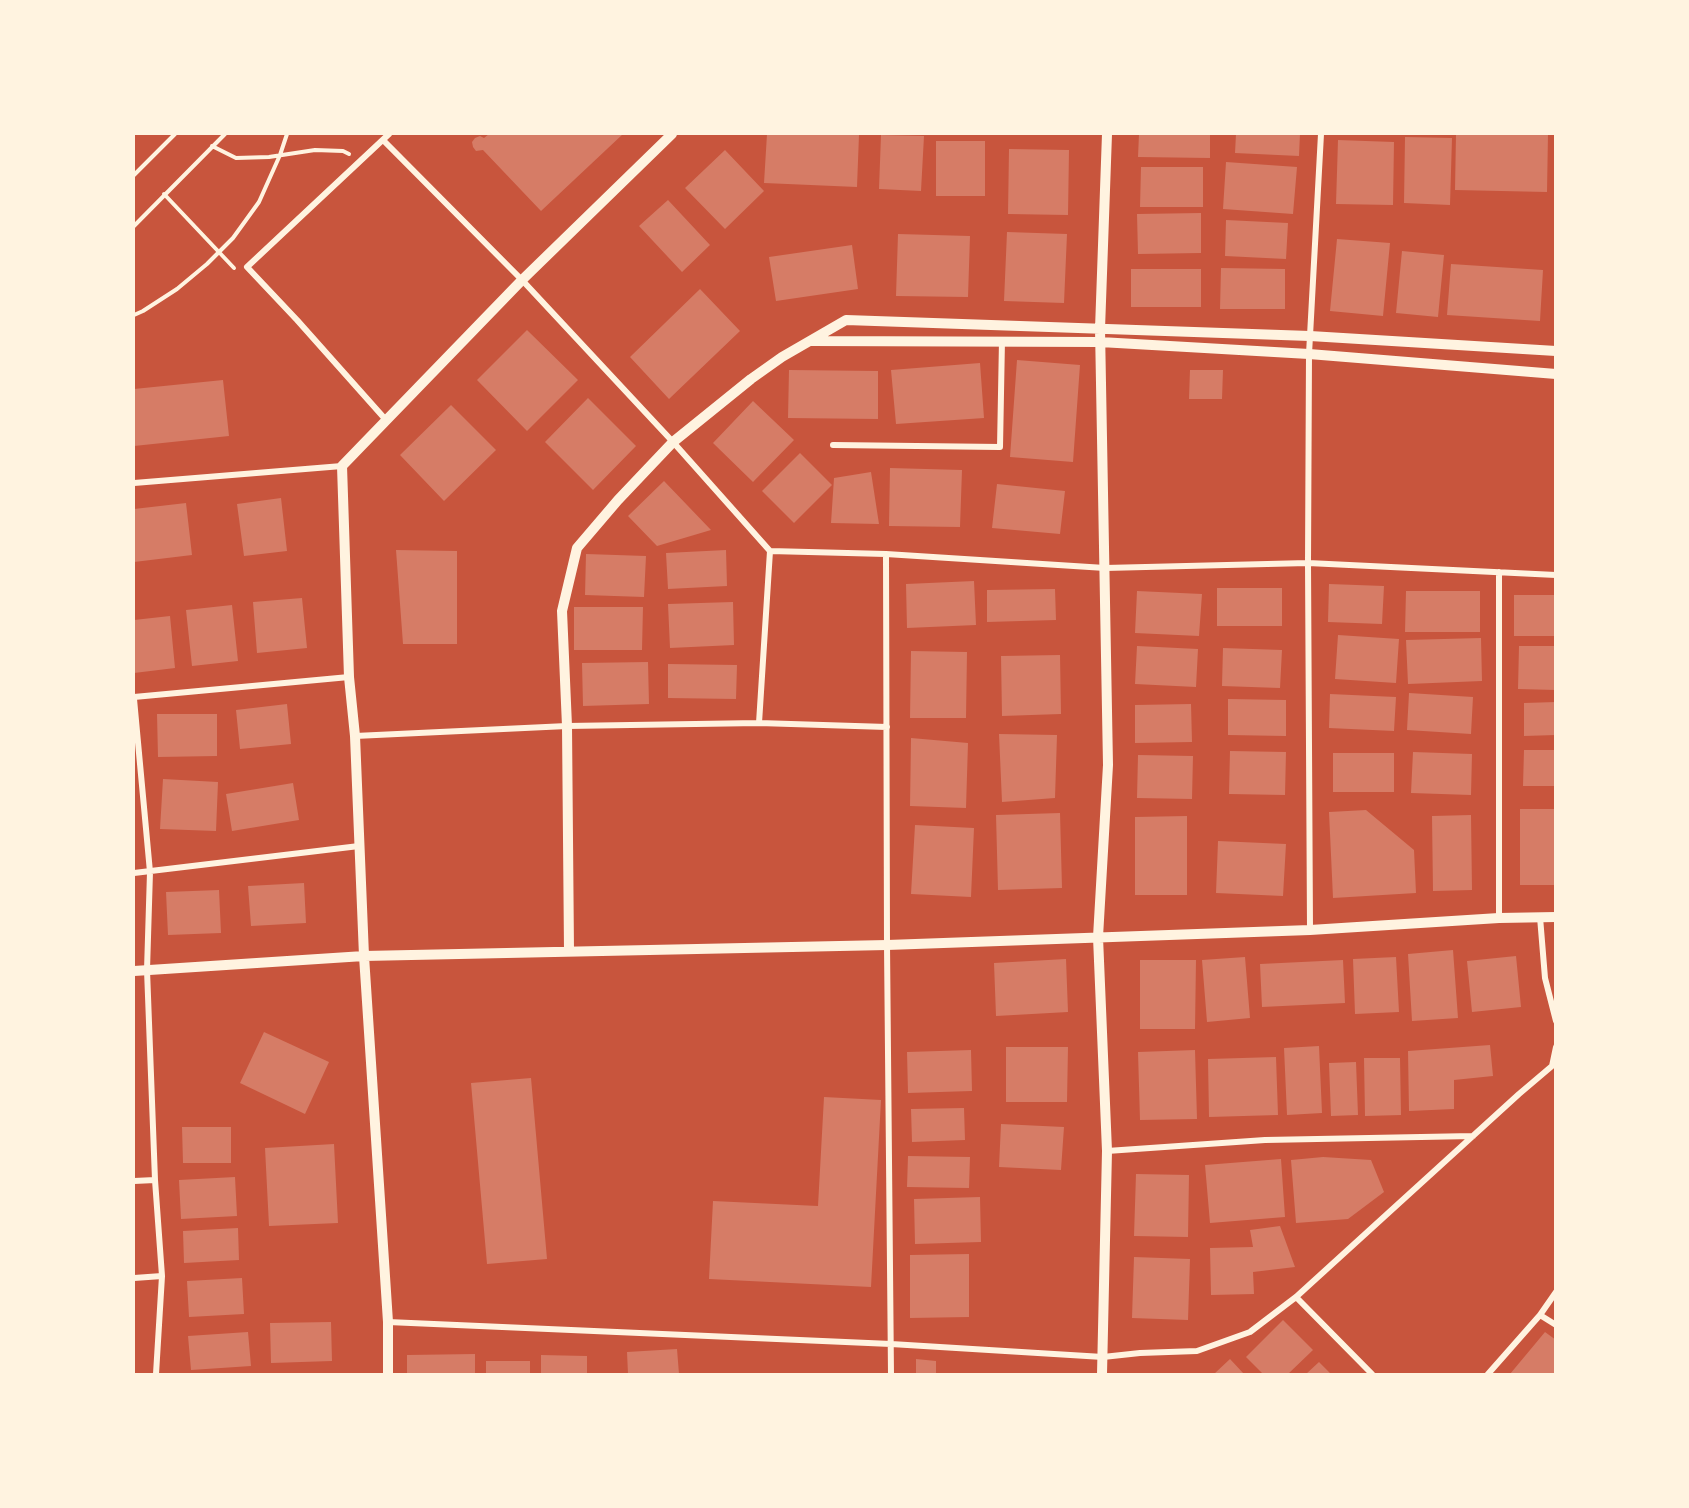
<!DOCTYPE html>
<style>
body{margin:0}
#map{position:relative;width:1689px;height:1508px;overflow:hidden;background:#c8553d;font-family:"PT Sans Narrow",sans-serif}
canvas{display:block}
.frame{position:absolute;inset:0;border:135px solid #fff3e0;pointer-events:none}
</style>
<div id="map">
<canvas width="1689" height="1508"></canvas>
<div class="frame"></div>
</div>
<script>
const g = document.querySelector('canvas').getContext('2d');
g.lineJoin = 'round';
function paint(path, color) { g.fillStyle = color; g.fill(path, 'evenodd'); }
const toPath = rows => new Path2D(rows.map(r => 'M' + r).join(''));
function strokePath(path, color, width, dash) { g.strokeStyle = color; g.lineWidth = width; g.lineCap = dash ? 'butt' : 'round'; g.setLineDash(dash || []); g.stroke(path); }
paint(toPath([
 [489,134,623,134,541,211,483,150,476,151,473,147,472,142,475,138,480,136,484,138],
 [767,134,859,135,857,187,764,183],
 [1139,134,1210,134,1210,158,1138,157],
 [1236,134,1300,134,1299,156,1235,153],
 [1456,134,1548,134,1547,192,1455,190],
 [881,135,924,136,921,191,879,189],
 [1405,137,1452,138,1450,205,1404,203],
 [1338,140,1394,142,1393,205,1336,204],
 [936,141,985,141,985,196,936,196],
 [1009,149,1069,150,1068,215,1008,214],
 [725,150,764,191,725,229,685,188],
 [1226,162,1297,167,1293,214,1223,209],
 [1141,167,1203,167,1203,207,1140,207],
 [668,200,710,245,682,272,639,226],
 [1201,213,1201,253,1138,254,1137,214],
 [1226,220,1288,223,1286,259,1225,256],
 [1007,232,1067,234,1064,303,1004,301],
 [898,234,970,236,968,297,896,296],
 [1337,239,1390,243,1383,316,1330,311],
 [852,245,858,289,776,301,769,257],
 [1402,251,1444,255,1438,317,1396,313],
 [1451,264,1543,270,1540,321,1447,315],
 [1221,268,1285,269,1285,309,1220,309],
 [1131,269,1201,269,1201,307,1131,307],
 [700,289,740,331,669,399,630,357],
 [527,330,578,380,527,431,477,380],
 [1017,360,1080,365,1073,462,1010,457],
 [980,363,984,418,896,424,891,370],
 [789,370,878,371,878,419,788,418],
 [1190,370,1223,370,1222,399,1189,399],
 [223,380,229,436,134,446,134,389],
 [588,398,636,446,593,490,545,442],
 [753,401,794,440,753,482,713,443],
 [451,405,496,450,444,501,400,455],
 [800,453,832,485,794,523,762,491],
 [890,468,962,470,960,527,889,526],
 [871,472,879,524,831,523,834,478],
 [664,481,711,530,657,546,628,516],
 [997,484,1065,491,1060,534,992,528],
 [281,498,287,551,244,556,237,504],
 [186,503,192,555,134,562,134,509],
 [396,550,457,551,457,644,403,644],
 [726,550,727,586,668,589,666,553],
 [586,554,646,556,644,597,585,595],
 [974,581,976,625,907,628,906,584],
 [1329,584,1384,586,1382,624,1328,622],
 [1217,588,1282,588,1282,626,1217,626],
 [1055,589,1056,620,987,622,987,590],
 [1137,591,1202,594,1199,636,1135,633],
 [1406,591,1480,591,1480,632,1405,632],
 [1514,595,1556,595,1556,636,1514,636],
 [302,598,307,648,257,653,253,602],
 [733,602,734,645,670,648,668,604],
 [232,605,238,661,192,666,186,610],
 [574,607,643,607,642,650,574,650],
 [170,616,175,668,134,673,134,620],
 [1338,635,1399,639,1396,683,1335,679],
 [1481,638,1482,681,1408,684,1406,640],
 [1137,646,1198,649,1196,687,1135,684],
 [1519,646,1556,646,1556,690,1518,689],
 [1223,648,1282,650,1280,688,1222,686],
 [911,651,967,652,966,718,910,718],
 [1060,655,1061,714,1002,716,1001,656],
 [648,662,649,704,583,706,582,663],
 [668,664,737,665,736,699,668,698],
 [1409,693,1473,697,1471,734,1407,730],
 [1330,694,1396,697,1394,731,1329,728],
 [1228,699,1286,700,1286,736,1228,735],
 [1556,702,1556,735,1524,736,1524,703],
 [287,704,291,744,240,749,236,710],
 [1191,704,1192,742,1135,743,1135,705],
 [157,714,217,714,217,756,158,757],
 [999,734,1057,735,1055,798,1002,802],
 [911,738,968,743,966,808,910,806],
 [1524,750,1556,750,1556,786,1523,786],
 [1230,751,1286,752,1285,795,1229,794],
 [1413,752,1472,754,1471,795,1411,793],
 [1333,753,1394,753,1394,792,1333,792],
 [1138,755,1193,756,1192,799,1137,798],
 [163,779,218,782,216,831,160,829],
 [293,783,299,820,232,831,226,794],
 [1520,809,1556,809,1556,885,1520,885],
 [1366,810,1414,850,1416,893,1333,898,1329,812],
 [1060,813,1062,888,998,890,996,815],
 [1471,815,1472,890,1433,891,1432,816],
 [1187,816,1187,895,1135,895,1135,817],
 [915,825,974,828,971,897,911,894],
 [1218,841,1286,844,1283,896,1216,893],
 [304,883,306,923,251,926,248,886],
 [219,890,221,933,168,935,166,892],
 [1453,950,1458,1018,1412,1021,1408,954],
 [1516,956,1521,1007,1472,1012,1467,961],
 [1245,957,1250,1018,1207,1022,1202,960],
 [1396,957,1399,1012,1355,1014,1353,959],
 [1066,959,1068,1012,996,1016,994,963],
 [1140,960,1196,960,1195,1029,1140,1029],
 [1343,960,1345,1003,1262,1007,1260,964],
 [264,1032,329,1062,305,1114,240,1083],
 [1490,1045,1493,1076,1454,1080,1454,1109,1409,1111,1408,1051],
 [1319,1046,1322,1113,1287,1115,1284,1048],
 [1006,1047,1068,1047,1067,1102,1006,1102],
 [971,1050,972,1091,908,1093,907,1052],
 [1195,1050,1197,1119,1140,1120,1138,1052],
 [1276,1057,1278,1115,1209,1117,1208,1059],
 [1364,1058,1400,1058,1401,1115,1365,1116],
 [1356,1062,1358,1115,1331,1116,1329,1063],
 [531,1078,547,1259,487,1264,471,1083],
 [824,1097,881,1100,871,1287,709,1279,713,1201,818,1206],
 [964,1108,965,1140,912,1142,911,1109],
 [1001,1124,1064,1127,1061,1170,999,1167],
 [182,1127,231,1127,231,1163,183,1163],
 [334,1144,338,1223,269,1226,265,1148],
 [908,1156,970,1157,969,1188,907,1187],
 [1323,1157,1371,1160,1384,1192,1348,1219,1296,1223,1291,1160],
 [1281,1159,1285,1217,1210,1223,1205,1165],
 [1136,1174,1189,1175,1188,1237,1134,1236],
 [235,1177,237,1216,181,1219,179,1180],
 [980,1197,981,1242,915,1244,914,1199],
 [1280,1226,1295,1267,1253,1272,1254,1294,1211,1295,1210,1248,1253,1247,1250,1230],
 [238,1228,239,1260,184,1263,183,1231],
 [969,1254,969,1317,910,1318,910,1255],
 [1134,1257,1190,1259,1188,1320,1132,1318],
 [242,1278,244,1314,189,1317,187,1281],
 [1283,1320,1313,1350,1288,1374,1263,1374,1246,1357],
 [331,1322,332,1361,271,1363,270,1323],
 [248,1332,251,1366,191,1370,188,1336],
 [1545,1332,1556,1340,1556,1374,1510,1374],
 [677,1349,679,1374,628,1374,627,1352],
 [475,1354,475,1374,407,1374,407,1355],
 [541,1355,587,1356,587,1374,541,1374],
 [916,1359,936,1361,936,1374,916,1374],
 [1230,1359,1244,1374,1214,1374],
 [486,1361,530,1361,530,1374,486,1374],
 [1319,1362,1331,1374,1306,1374]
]), '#d67c66');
strokePath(toPath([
 [212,146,236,158,269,157,315,150,343,151,349,154],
 [134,175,175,134],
 [164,194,234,268],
 [134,226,225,134],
 [134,315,143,311,177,289,207,264,233,238,259,202,280,155,287,134]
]), '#fff3e0', 4);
strokePath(toPath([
 [383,140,522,280,673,442,770,551],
 [386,420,297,320,247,267,389,134],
 [833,445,1000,447,1002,340],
 [134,483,342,466],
 [886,554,887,945,891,1374],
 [134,697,349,677],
 [134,699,150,872,147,970,155,1180,162,1276,156,1374],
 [759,723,770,551,886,554,1105,568,1308,563,1556,575],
 [355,736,567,726,759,723,887,727],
 [134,873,359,846],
 [1540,917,1545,978,1556,1021],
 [1499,918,1499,572],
 [1310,930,1308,563,1309,354,1321,134],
 [1107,1151,1265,1140,1473,1136],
 [134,1181,155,1180],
 [134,1278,162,1276],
 [1296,1297,1372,1374],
 [1540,1315,1556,1325],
 [388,1322,891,1344,1103,1357,1140,1353,1197,1351,1250,1332,1296,1297,1519,1094,1552,1066,1556,1047],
 [1488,1374,1540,1315,1556,1292]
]), '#fff3e0', 6);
strokePath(toPath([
 [812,341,1100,342,1309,354,1556,374],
 [569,951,567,726,562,611,577,548,618,500,673,442,751,379,782,357,846,320,1310,336,1556,351],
 [134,971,364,956,887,945,1310,930,1499,918,1556,917],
 [388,1374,388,1322,364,956,355,736,349,677,342,466,522,280,672,134],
 [1102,1374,1107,1151,1098,937,1108,765,1100,329,1107,134]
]), '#fff3e0', 10);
</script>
